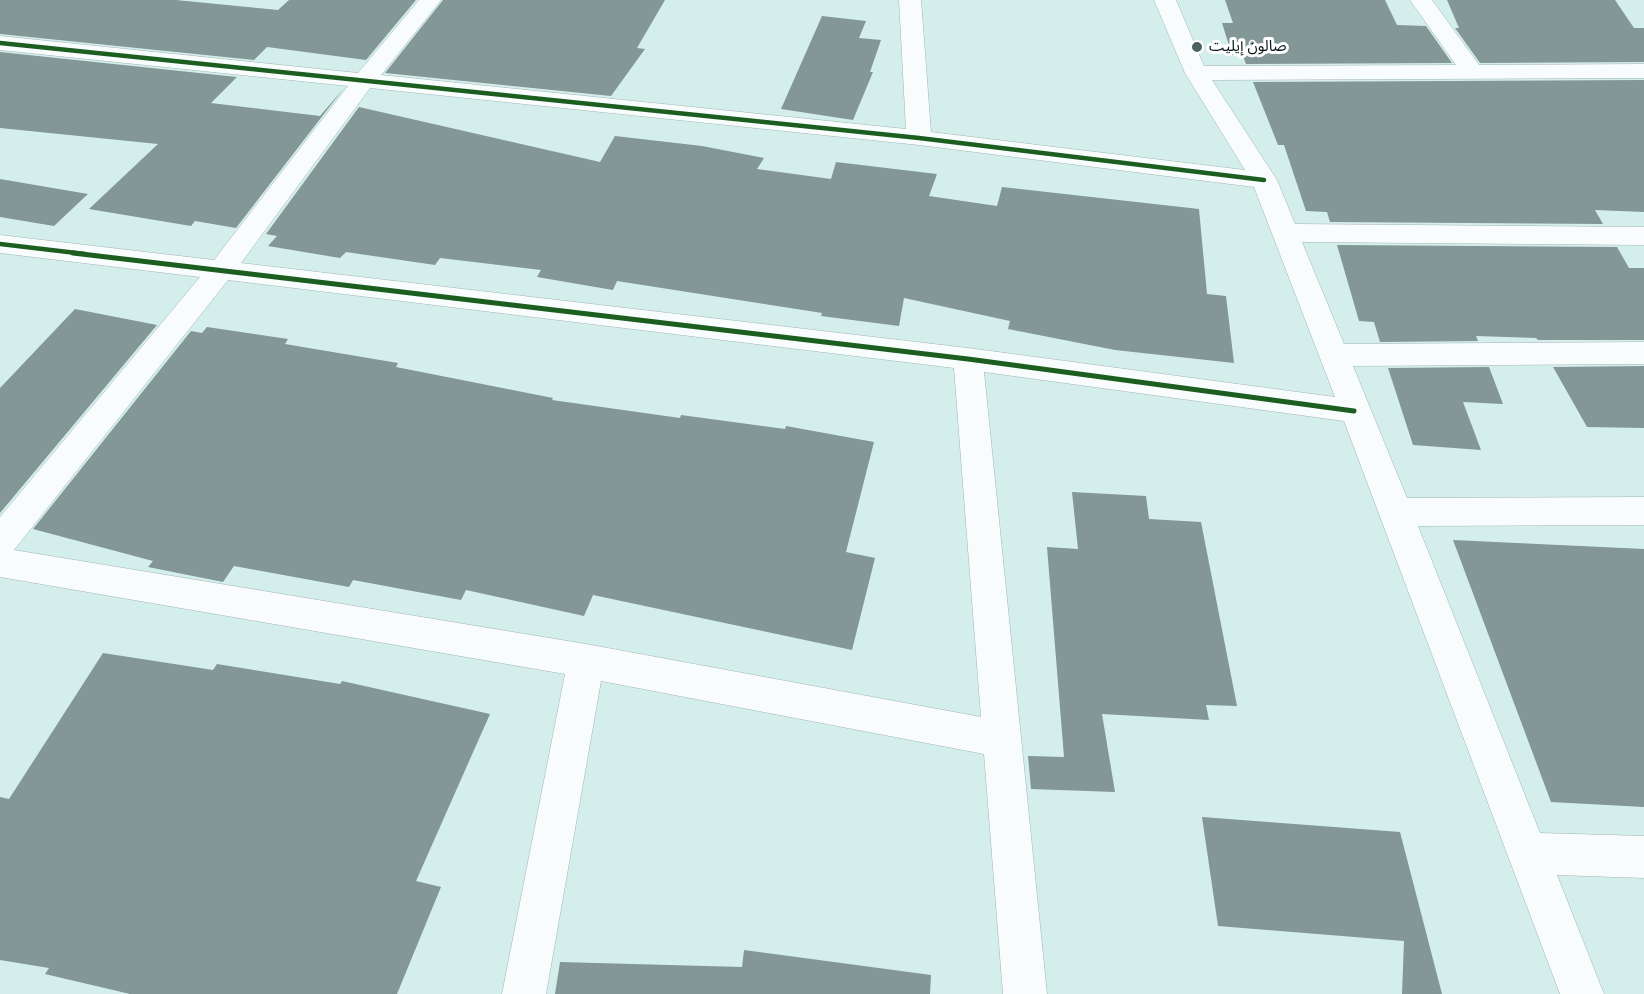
<!DOCTYPE html>
<meta charset="utf-8">
<style>
body{margin:0}
canvas{display:block;background:#d4eeec}
</style>
<canvas width="1644" height="994"></canvas>
<script>
const g = document.querySelector('canvas').getContext('2d');
g.lineJoin = 'round';
function paint(path, color) { g.fillStyle = color; g.fill(path, 'evenodd'); }
const toPath = rows => new Path2D(rows.map(r => 'M' + r).join(''));
function strokePath(path, color, width, dash) { g.strokeStyle = color; g.lineWidth = width; g.lineCap = dash ? 'butt' : 'round'; g.setLineDash(dash || []); g.stroke(path); }
function drawText(font, color, halo, rows, align = 'center') {
  g.font = font + ' "DM Sans","Noto Sans Arabic",sans-serif'; g.lineWidth = 6; g.setLineDash([]); g.textBaseline = 'middle'; g.strokeStyle = halo; g.fillStyle = color; for (const [text, x, y, turn = 0] of rows) {
    g.save(); g.translate(x, y); g.rotate((+turn || 0) * Math.PI / 180); g.textAlign = isNaN(turn) ? turn : align; if (halo) g.strokeText(text, 0, 0); g.fillText(text, 0, 0); g.restore();
  }
}
paint(toPath([
 [0,0,176,0,278,10,289,0,416,0,366,60,267,47,254,60,0,34],
 [443,0,665,0,637,48,645,49,611,96,385,73],
 [1225,0,1385,0,1397,25,1426,26,1452,63,1246,64,1243,56,1232,55,1222,23,1233,23],
 [1447,0,1615,0,1634,28,1644,28,1644,62,1480,63,1455,28,1459,28],
 [822,16,866,21,859,38,881,40,870,72,873,72,853,120,781,109],
 [0,52,237,77,211,103,320,116,344,88,236,228,195,221,191,226,89,209,158,144,0,128],
 [1644,80,1644,212,1595,210,1603,224,1330,222,1327,212,1306,211,1284,145,1278,145,1253,82],
 [359,107,600,162,615,136,702,146,764,158,757,169,831,179,836,162,937,174,929,196,997,206,1002,187,1199,209,1207,294,1226,296,1234,363,1115,350,1008,329,1010,321,904,298,899,326,821,316,822,313,617,281,613,290,537,277,541,270,440,258,435,265,346,252,340,258,268,246,277,236,266,234],
 [0,179,88,194,54,226,0,217],
 [1337,245,1617,247,1629,268,1644,268,1644,340,1538,340,1536,338,1476,336,1478,341,1380,342,1374,322,1359,321],
 [75,309,157,325,0,513,0,388],
 [207,327,288,339,285,344,398,363,396,367,553,398,552,400,680,418,681,415,785,429,786,426,874,442,846,552,875,558,852,650,593,595,584,616,466,590,461,600,353,580,349,587,234,566,223,582,148,567,153,561,33,529,191,331,202,333],
 [1644,366,1644,428,1587,427,1553,367],
 [1489,367,1503,404,1463,402,1481,450,1413,445,1388,368],
 [1072,492,1146,496,1149,519,1201,522,1237,706,1206,705,1209,720,1102,714,1115,792,1031,789,1028,756,1064,757,1047,547,1078,549],
 [1453,540,1644,549,1644,807,1551,802],
 [103,653,213,670,217,664,340,684,342,681,490,714,416,881,441,887,397,994,130,994,45,974,49,968,0,960,0,797,9,799],
 [1202,817,1400,832,1442,994,1402,994,1404,941,1218,926],
 [744,950,931,975,930,994,555,994,560,962,742,967]
]), '#839796');
const minor = toPath([
 [419,0,441,0,381,75,906,129,899,0,921,0,931,132,1245,170,1185,73,1154,0,1176,0,1204,66,1456,65,1410,0,1432,0,1479,65,1644,64,1644,78,1212,80,1277,180,1295,224,1644,227,1644,245,1302,242,1344,344,1644,342,1644,364,1353,366,1407,498,1644,497,1644,525,1418,526,1540,833,1644,836,1644,878,1557,875,1604,994,1560,994,1344,421,984,372,1047,994,1003,994,984,754,601,681,546,994,502,994,565,674,0,577,0,517,200,277,0,253,0,235,214,260,348,86,0,50,0,36,358,73,419,0],
 [370,88,919,145,1254,187,1335,397,968,348,241,263,370,88],
 [228,280,954,368,981,717,586,644,14,550,228,280]
]);
strokePath(minor, '#a1b5b3', 1);
paint(minor, '#f9fcfc');
strokePath(toPath([
 [0,43,919,138,1264,180],
 [0,244,85,254]
]), '#1b5e20', 4.5);
strokePath(toPath([
 [73,253,968,359,1354,411]
]), '#1b5e20', 5);
for (const [x, y, r, color] of [
 [1197,47,6,"#4d6261"]
]) { const dot = new Path2D(); dot.arc(x, y, r, 0, 2 * Math.PI); g.fillStyle = color; g.fill(dot); strokePath(dot, '#fff', 2); }
drawText('15px', '#051716', '#fff', [
 ["صالون إيليت",1209,47]
], 'left');
</script>
